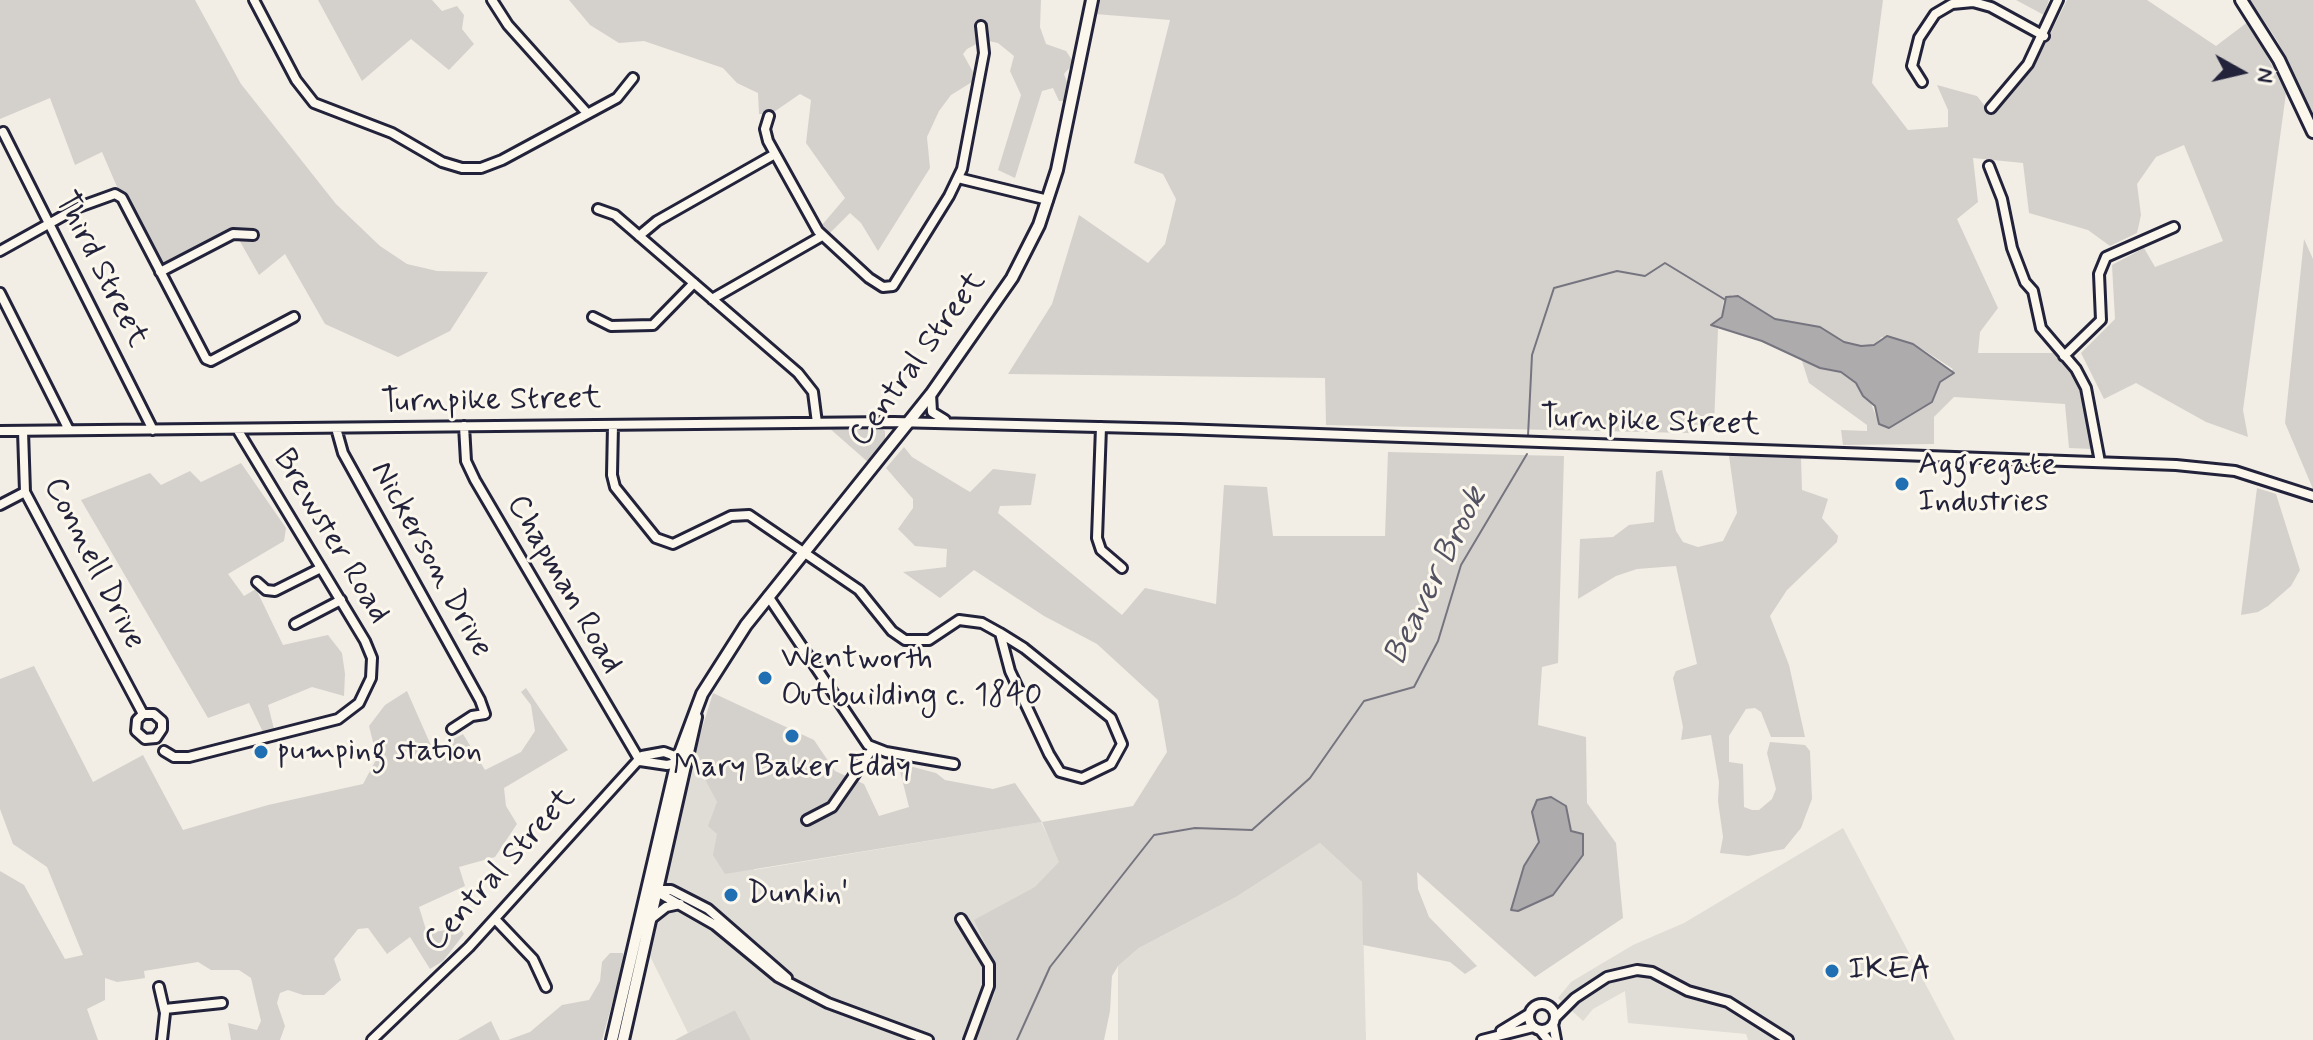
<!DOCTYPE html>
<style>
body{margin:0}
#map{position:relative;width:2313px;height:1040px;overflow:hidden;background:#f2eee5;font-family:Mynerve,sans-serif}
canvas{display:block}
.north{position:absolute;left:2201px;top:32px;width:80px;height:80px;-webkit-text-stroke:6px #fbf7ec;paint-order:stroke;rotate:98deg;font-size:22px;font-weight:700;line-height:32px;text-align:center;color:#22223b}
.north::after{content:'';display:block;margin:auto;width:28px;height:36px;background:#22223b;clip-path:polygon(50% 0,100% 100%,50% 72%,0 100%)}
</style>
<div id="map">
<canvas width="2313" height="1040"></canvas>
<div class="north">N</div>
</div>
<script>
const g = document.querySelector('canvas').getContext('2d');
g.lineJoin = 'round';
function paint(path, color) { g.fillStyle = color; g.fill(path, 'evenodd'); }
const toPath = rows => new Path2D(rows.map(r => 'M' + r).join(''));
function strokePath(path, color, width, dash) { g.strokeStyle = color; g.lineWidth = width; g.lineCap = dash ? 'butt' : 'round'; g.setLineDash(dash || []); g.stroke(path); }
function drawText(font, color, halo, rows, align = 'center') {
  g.font = font + ' Mynerve,sans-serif'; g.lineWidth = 6; g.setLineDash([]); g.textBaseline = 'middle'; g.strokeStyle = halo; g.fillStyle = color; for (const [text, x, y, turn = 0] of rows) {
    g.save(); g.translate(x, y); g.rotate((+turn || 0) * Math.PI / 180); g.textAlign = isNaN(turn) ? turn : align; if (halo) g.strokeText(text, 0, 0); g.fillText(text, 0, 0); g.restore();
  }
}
paint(toPath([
 [693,757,754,870,1041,822,1060,861,975,1040,751,1040,735,1010,688,1033,649,954],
 [1843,828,1955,1040,1748,1040,1746,1034,1628,1023,1625,991,1593,1009,1583,1021,1558,998,1571,982,1633,945,1684,923],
 [1320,843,1362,882,1366,1040,1118,1040,1118,966,1139,948,1236,897]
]), '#e0dcd6');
paint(toPath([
 [0,0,195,0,241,84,336,204,380,246,407,264,437,271,488,272,450,331,398,357,325,324,285,254,259,275,238,238,156,277,102,152,75,165,50,98,0,119],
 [318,0,432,0,442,11,457,6,464,15,462,29,474,44,449,70,411,39,362,81],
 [569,0,1041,0,1040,27,1046,44,1066,51,1072,60,1072,65,1064,74,1070,90,1064,101,1059,101,1053,88,1042,91,1015,178,998,170,1021,95,1010,71,1014,56,998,43,984,40,967,49,963,54,973,72,972,82,951,95,939,111,927,137,930,168,878,251,861,223,850,213,829,234,822,225,845,198,806,143,811,100,800,94,771,114,759,114,758,93,737,83,723,68,644,41,619,43,590,25],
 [1099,0,1883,0,1872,83,1908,130,1948,127,1948,110,1937,85,1977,96,1992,115,2032,70,2067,0,2147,0,2216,46,2249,21,2286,93,2243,410,2248,437,2206,422,2136,383,2104,399,2081,353,2115,319,2112,265,2144,248,2155,267,2223,241,2184,145,2156,157,2137,184,2141,215,2137,233,2110,246,2088,230,2029,213,2023,163,1973,158,1978,202,1957,219,1998,308,1980,332,1978,353,2054,353,2078,382,2092,449,2069,448,2065,404,1954,397,1934,417,1934,444,1843,445,1841,430,1867,431,1867,425,1809,383,1801,358,1820,368,1841,371,1856,383,1863,396,1869,398,1879,424,1893,426,1932,402,1940,382,1953,369,1922,349,1882,337,1874,345,1861,346,1843,342,1820,327,1775,319,1738,296,1732,295,1723,302,1722,317,1711,325,1718,329,1714,424,1688,433,1326,425,1325,378,1008,374,1052,304,1079,215,1148,263,1165,244,1176,199,1163,174,1134,163,1170,20,1095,14],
 [2016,0,2049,0,2044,15],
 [2250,0,2313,0,2313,118,2278,42],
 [2304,239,2313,259,2313,489,2285,423],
 [878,426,885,431,885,440,869,463,828,427],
 [904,447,912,457,970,492,993,469,1036,474,1031,505,1000,506,998,513,1122,615,1145,588,1216,604,1224,485,1267,487,1273,536,1385,536,1388,452,1564,456,1558,663,1542,667,1538,725,1586,737,1587,803,1616,843,1623,918,1535,977,1417,872,1418,889,1429,917,1477,966,1465,974,1450,962,1363,945,1362,882,1320,843,1236,897,1139,948,1118,966,1112,976,1110,1011,1104,1040,975,1040,995,993,996,966,974,920,1035,887,1059,862,1042,822,725,874,713,855,717,834,708,826,717,802,693,757,713,693,814,740,835,771,864,784,879,816,909,807,898,763,936,773,945,780,993,789,1015,783,1042,822,1133,806,1167,752,1158,700,1097,644,1044,616,974,570,940,598,903,572,946,567,947,549,915,546,898,529,913,508,913,499,886,468],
 [1729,456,1801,458,1802,490,1828,499,1822,518,1838,536,1837,542,1787,590,1770,616,1789,665,1805,737,1771,737,1761,712,1755,708,1746,709,1729,736,1729,762,1743,764,1744,807,1752,810,1759,810,1772,799,1776,789,1767,753,1770,742,1805,745,1810,751,1812,799,1801,828,1784,849,1748,856,1720,853,1723,837,1718,801,1719,782,1711,735,1681,740,1683,727,1673,678,1676,671,1697,664,1676,566,1637,569,1616,576,1578,599,1580,539,1613,537,1629,525,1654,522,1656,472,1662,470,1676,531,1683,542,1698,547,1723,541,1737,513],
 [241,463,286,528,284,541,228,574,244,596,256,589,283,645,328,635,342,653,345,674,344,696,312,687,268,705,274,729,263,732,249,703,208,718,81,500,150,473,161,485,190,471,201,482],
 [2257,488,2276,494,2300,570,2291,586,2268,606,2258,612,2241,615],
 [34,666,93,782,143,755,183,830,268,805,363,784,377,758,369,726,385,705,407,691,433,750,463,734,485,770,521,752,535,731,531,705,521,692,526,688,568,750,504,788,506,806,517,824,495,857,459,867,465,886,419,907,427,933,460,928,464,934,443,961,430,969,410,937,387,954,368,928,358,929,334,959,341,980,324,995,303,995,288,990,280,993,277,1003,285,1026,280,1040,231,1040,228,1023,257,1030,261,1021,251,978,239,970,211,970,198,962,144,971,145,978,132,980,117,982,105,978,105,1000,87,1009,98,1040,0,1040,0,871,24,885,65,959,83,955,47,867,13,844,0,809,0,679],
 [610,953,623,953,624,961,602,1040,508,1040,530,1032,562,1005,589,1000,600,981,602,962],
 [735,1010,751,1040,675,1040,688,1033],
 [491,1021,500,1040,458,1040]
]), '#d4d1cc');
const water = toPath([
 [1738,296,1775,319,1820,327,1844,342,1861,346,1874,345,1887,336,1913,344,1954,373,1940,382,1932,402,1889,428,1879,424,1875,406,1863,396,1856,383,1841,372,1820,368,1762,341,1711,325,1722,317,1726,297,1738,296],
 [1551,797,1566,806,1571,831,1583,834,1583,855,1553,895,1518,911,1511,910,1524,866,1539,842,1532,812,1537,800,1551,797]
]);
paint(water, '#aeabad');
strokePath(water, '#76747f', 2);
strokePath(toPath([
 [1528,436,1532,355,1554,288,1617,271,1645,276,1665,263,1724,299],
 [1017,1040,1050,967,1154,835,1195,828,1252,830,1310,778,1364,701,1414,687,1438,641,1461,565,1527,454]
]), '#76747f', 2);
const minor = toPath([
 [254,0,296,80,314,103,392,133,442,162,462,168,481,168,502,160,617,98,633,78],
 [492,0,508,25,586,112],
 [1922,82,1912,66,1919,38,1935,14,1952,4,1973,2,1991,7,2044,36],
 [1991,108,2028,64,2058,0],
 [769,116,765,129,768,141,818,231,869,278,883,287,893,286,949,196,962,169,984,53,981,26],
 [3,132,153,430],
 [1989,166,2002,199,2012,248,2025,282,2033,291,2041,328,2076,369,2086,388,2100,462],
 [958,178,1048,200],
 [598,209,615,215,798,373,813,392,817,423],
 [639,236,657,221,775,154],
 [0,251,79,207,115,194,122,198,206,359,211,361,294,317],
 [160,272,233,234,253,235],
 [0,293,69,430],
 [712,299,822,236],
 [593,317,611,326,653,325,694,283],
 [2064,356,2101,320,2099,274,2106,257,2174,227],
 [931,394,932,412,945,420],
 [613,425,612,475,615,487,656,538,673,544,731,516,749,515,859,590,892,631,905,640,929,640,959,620,982,623,1000,633,1024,648,1111,718,1122,744,1111,764,1082,778,1060,772,1049,754,1010,671,1000,633],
 [464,426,466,461,475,480,640,761],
 [1101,427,1097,538,1101,550,1122,568],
 [336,428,343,453,480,700,485,714,472,716,452,729],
 [0,431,894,422,1180,429,2176,465,2235,471,2313,496],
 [23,431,25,492,143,714,154,714,162,721,162,729,156,738,145,739,136,731,137,720,143,714],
 [0,505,25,492],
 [257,582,266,590,275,591,321,568],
 [768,596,868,745,886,752,954,764],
 [295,624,341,600],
 [164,751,174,757,189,757,338,719,359,703,371,678,372,658,365,641,237,429],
 [640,761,667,765,681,762],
 [807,820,832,807,873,748],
 [652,889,715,925,778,977,828,1003,928,1040],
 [657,890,671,890,708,909,787,978],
 [652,918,666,907,680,904],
 [495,919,533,959,546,987],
 [961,919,989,965,989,986,969,1040],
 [159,987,165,1013,162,1040],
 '1529 1017a13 13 0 1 1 26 0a13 13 0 1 1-26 0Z',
 [165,1009,222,1003],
 [1555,1018,1575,998,1607,977,1637,970,1652,972,1688,991,1728,1002,1788,1040],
 [1553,1024,1556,1040],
 [1540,1030,1548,1040],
 [1501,1031,1529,1014],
 [372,1040,469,947,642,756,664,752,672,755,677,761],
 [1482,1040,1533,1027]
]);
const major = toPath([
 [2241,0,2279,60,2313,132],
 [612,1040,677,761,702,694,746,625,931,394,1012,278,1039,225,1057,170,1092,0],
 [623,1040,696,717]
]);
strokePath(minor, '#22223b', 14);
strokePath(major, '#22223b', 16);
strokePath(minor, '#fbf7ec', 8);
strokePath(major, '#fbf7ec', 10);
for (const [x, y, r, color] of [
 [1902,484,8,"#1f6fb2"],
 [765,678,8,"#1f6fb2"],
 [792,736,8,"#1f6fb2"],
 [261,752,8,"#1f6fb2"],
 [731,895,8,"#1f6fb2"],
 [1832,971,8,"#1f6fb2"]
]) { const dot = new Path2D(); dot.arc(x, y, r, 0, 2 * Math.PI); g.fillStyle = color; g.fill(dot); strokePath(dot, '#fbf7ec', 3); }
drawText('32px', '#22223b', '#fbf7ec', [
 ["Third Street",100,270,63],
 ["Central Street",919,360,-54],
 ["Turnpike Street",491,402,-1],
 ["Turnpike Street",1650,423,2],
 ["Brewster Road",330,537,59],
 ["Nickerson Drive",430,560,61],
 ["Connell Drive",93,564,63],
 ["Chapman Road",563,585,60],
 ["Central Street",501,871,-48]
]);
drawText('32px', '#22223b', '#fbf7ec', [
 ["Aggregate",1918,466],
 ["Industries",1918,503],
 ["Wentworth",781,660],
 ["Outbuilding c. 1840",781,697],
 ["pumping station",277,752],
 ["Mary Baker Eddy",792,768,"center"],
 ["Dunkin'",747,895],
 ["IKEA",1848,971]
], 'left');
drawText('italic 34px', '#535263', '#fbf7ec', [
 ["Beaver Brook",1437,577,-64]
]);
</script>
